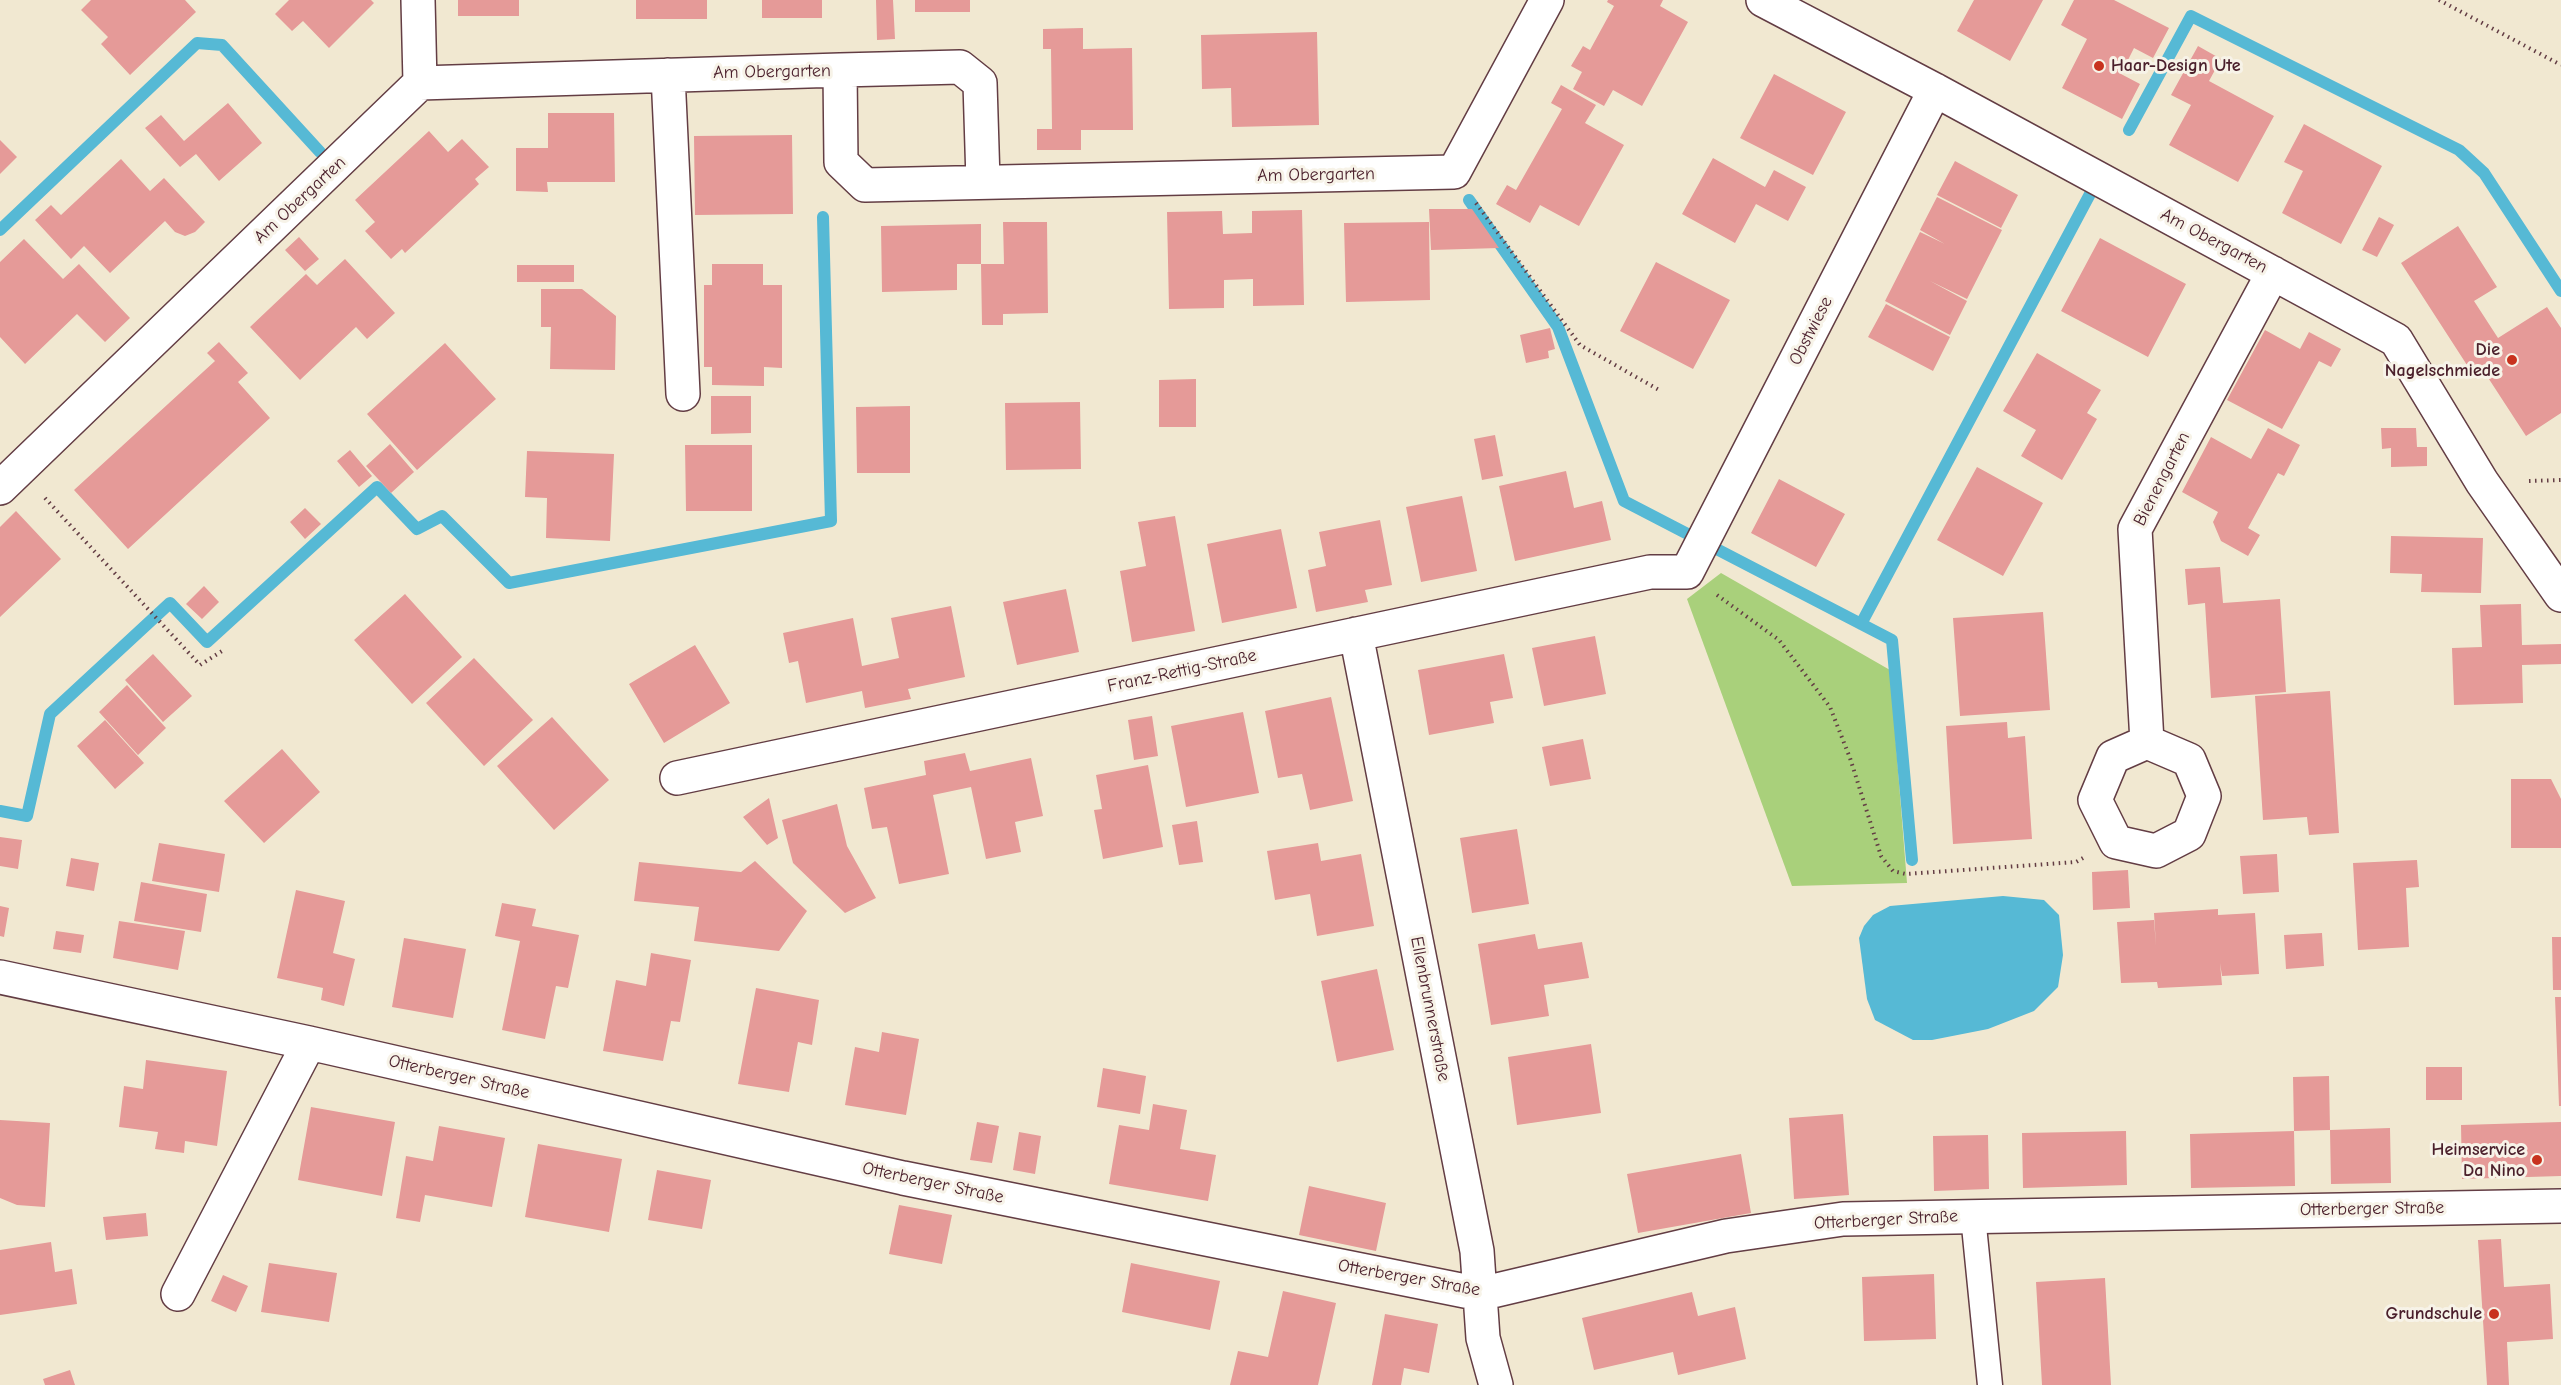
<!DOCTYPE html>
<meta charset="utf-8">
<style>
body{margin:0}
canvas{display:block;background:#f1e8d1}
</style>
<canvas width="2561" height="1385"></canvas>
<script>
const g = document.querySelector('canvas').getContext('2d');
g.lineJoin = 'round';
function paint(path, color) { g.fillStyle = color; g.fill(path, 'evenodd'); }
const toPath = rows => new Path2D(rows.map(r => 'M' + r).join(''));
function strokePath(path, color, width, dash) { g.strokeStyle = color; g.lineWidth = width; g.lineCap = dash ? 'butt' : 'round'; g.setLineDash(dash || []); g.stroke(path); }
function drawText(font, color, halo, rows, align = 'center') {
  g.font = font + ' "Comic Neue",sans-serif'; g.lineWidth = 6; g.setLineDash([]); g.textBaseline = 'middle'; g.strokeStyle = halo; g.fillStyle = color; for (const [text, x, y, turn = 0] of rows) {
    g.save(); g.translate(x, y); g.rotate((+turn || 0) * Math.PI / 180); g.textAlign = isNaN(turn) ? turn : align; if (halo) g.strokeText(text, 0, 0); g.fillText(text, 0, 0); g.restore();
  }
}
paint(toPath([
 [1721,573,1890,670,1907,883,1792,886,1687,599]
]), '#a9d07b');
paint(toPath([
 [2003,896,2044,900,2059,915,2063,955,2058,987,2034,1011,1988,1029,1932,1040,1913,1040,1875,1020,1867,999,1859,938,1864,926,1873,915,1890,906]
]), '#56b9d5');
strokePath(toPath([
 [2129,130,2191,16,2459,150,2484,173,2561,291],
 [1469,200,1558,327,1624,501,1892,640,1912,860],
 [0,230,197,43,222,45,320,152],
 [1861,624,2090,194],
 [0,811,27,816,50,714,170,603,207,642,377,487,417,529,442,516,509,583,831,521,823,217]
]), '#56b9d5', 12);
paint(toPath([
 [91,0,185,0,196,12,130,75,101,44,108,37,81,10],
 [289,0,371,0,374,3,329,48,303,21,292,31,275,14],
 [458,0,519,0,519,16,458,16],
 [636,0,707,0,707,19,636,19],
 [762,0,822,0,822,18,762,18],
 [876,0,893,0,895,39,877,40],
 [915,0,970,0,970,12,915,12],
 [1608,0,1663,0,1660,6,1688,22,1642,106,1613,90,1604,106,1573,89,1582,72,1571,66,1583,46,1590,50,1614,6,1607,2],
 [1974,0,2043,0,2010,61,1957,31],
 [2074,0,2114,0,2169,28,2153,58,2134,48,2121,74,2140,84,2122,119,2062,88,2087,39,2061,25],
 [1083,28,1083,49,1132,48,1133,130,1081,130,1081,150,1037,150,1037,129,1052,129,1051,49,1043,49,1043,29],
 [1317,32,1319,125,1232,127,1231,88,1202,89,1201,35],
 [2198,46,2221,59,2209,81,2274,116,2238,182,2169,145,2191,105,2171,95],
 [1774,74,1846,112,1813,175,1740,138],
 [1561,85,1596,105,1585,123,1624,145,1579,226,1540,205,1530,223,1496,204,1507,185,1516,190,1562,109,1551,103],
 [228,103,262,143,219,181,196,154,180,167,145,128,161,115,184,141],
 [548,113,614,113,615,182,547,182,548,192,516,191,516,148,548,148],
 [2304,124,2382,166,2341,244,2282,213,2303,171,2284,162],
 [429,131,448,152,462,139,489,167,475,179,479,184,405,253,402,249,391,259,365,231,375,222,355,200],
 [792,135,793,214,695,215,694,136],
 [0,140,17,157,0,174],
 [1713,158,1765,187,1774,170,1806,187,1788,221,1756,204,1735,243,1682,214],
 [121,159,150,191,164,178,205,222,195,232,185,236,175,232,165,221,110,273,84,246,71,259,35,220,51,205,61,215],
 [1955,161,2018,195,2001,228,1937,195],
 [1937,197,2002,230,1967,299,1930,281,1967,301,1950,335,1885,301,1920,232,1945,244,1920,230],
 [1429,209,1472,209,1499,248,1431,250],
 [1302,210,1304,305,1253,306,1253,279,1224,280,1224,308,1169,309,1167,212,1222,211,1223,234,1252,233,1252,211],
 [2379,217,2394,225,2377,257,2362,250],
 [1003,222,1047,222,1048,313,1003,314,1003,325,982,325,981,264,1004,264],
 [1429,222,1430,300,1346,302,1344,223],
 [981,224,981,264,957,264,957,290,882,292,881,226],
 [2458,226,2497,287,2474,301,2498,338,2547,307,2561,328,2561,413,2526,436,2485,373,2476,379,2401,263],
 [299,237,319,259,305,271,285,250],
 [2100,238,2186,284,2148,357,2061,311],
 [24,239,63,279,79,264,130,318,105,342,77,314,25,364,0,337,0,262],
 [345,259,395,313,367,339,356,327,300,380,250,327,306,274,317,285],
 [1656,262,1730,300,1693,369,1620,331],
 [712,264,763,264,763,285,782,285,782,368,764,367,764,386,712,385,712,367,704,367,704,285,712,285],
 [517,265,574,265,574,282,517,282],
 [541,289,582,289,616,316,615,370,550,369,551,327,541,327],
 [1886,304,1950,337,1933,371,1868,337],
 [1550,328,1555,349,1548,351,1549,358,1526,363,1520,335],
 [2265,330,2300,349,2309,332,2341,349,2331,367,2319,361,2282,429,2227,400],
 [219,342,248,373,238,382,270,418,128,549,74,490,215,361,207,353],
 [445,343,496,399,417,470,367,414],
 [2037,353,2101,390,2087,413,2097,419,2062,480,2021,456,2036,430,2003,411],
 [1196,379,1196,427,1159,427,1159,380],
 [711,396,751,396,751,433,711,434],
 [1080,402,1081,469,1006,470,1005,403],
 [910,406,910,473,857,473,856,407],
 [2268,428,2300,445,2284,476,2278,473,2248,528,2260,535,2248,556,2221,541,2213,522,2218,512,2182,492,2211,437,2251,459],
 [2381,428,2416,428,2417,447,2427,447,2427,466,2391,467,2391,448,2382,449],
 [1495,435,1503,476,1482,480,1474,439],
 [390,444,414,472,391,493,366,466],
 [685,445,752,445,752,511,686,511],
 [350,450,372,476,359,487,337,461],
 [527,451,614,454,610,541,546,538,547,498,525,497],
 [1977,467,2043,503,2003,576,1937,540],
 [1566,471,1574,508,1602,501,1611,540,1515,561,1499,486],
 [1779,479,1845,514,1816,567,1751,533],
 [1462,496,1477,571,1421,582,1406,507],
 [305,508,321,524,305,539,290,522],
 [16,511,61,559,0,617,0,527],
 [1175,516,1195,631,1132,642,1120,571,1146,566,1138,522],
 [1380,520,1392,585,1365,590,1368,602,1316,612,1308,570,1326,566,1319,532],
 [1281,529,1297,608,1222,623,1207,544],
 [2391,536,2483,538,2481,593,2421,592,2422,574,2390,573],
 [2220,567,2223,603,2280,599,2286,692,2211,698,2205,603,2188,605,2185,569],
 [204,586,219,602,202,619,186,604],
 [1066,589,1079,652,1017,665,1003,602],
 [405,594,462,657,412,704,354,640],
 [2521,604,2522,645,2561,644,2561,664,2522,665,2523,703,2454,705,2452,648,2482,647,2480,605],
 [951,606,965,677,908,689,911,699,865,708,862,691,806,703,798,661,789,663,783,633,853,618,862,666,899,658,891,618],
 [2043,612,2050,710,1960,716,1953,618],
 [1595,636,1606,694,1544,706,1532,648],
 [695,645,730,703,664,743,629,684],
 [153,654,192,696,163,722,125,680],
 [1504,654,1513,698,1490,702,1494,723,1429,735,1418,670],
 [474,658,533,720,484,766,426,703],
 [127,685,166,728,138,755,99,712],
 [2330,691,2339,833,2309,835,2307,817,2263,820,2255,696],
 [1331,697,1353,801,1310,810,1302,774,1278,778,1265,711],
 [1243,712,1259,793,1186,807,1171,726],
 [1152,716,1158,756,1134,760,1128,720],
 [552,717,609,780,554,830,497,766],
 [105,720,144,763,115,789,77,746],
 [2007,722,2008,738,2025,736,2032,839,1953,844,1946,726],
 [1583,739,1591,779,1550,786,1542,747],
 [282,749,320,792,264,843,224,801],
 [965,753,970,771,1031,758,1043,816,1015,822,1021,852,986,859,971,787,933,795,949,874,899,884,887,827,872,829,864,788,926,775,924,761],
 [1148,765,1163,847,1103,859,1094,810,1102,809,1096,775],
 [2511,779,2551,779,2561,799,2561,848,2511,848],
 [769,798,778,838,767,845,743,817],
 [837,804,847,846,876,898,845,913,793,863,782,820],
 [1197,821,1203,862,1179,865,1172,825],
 [1517,829,1529,904,1472,913,1460,838],
 [0,837,22,840,18,869,0,866],
 [159,843,225,854,219,892,152,881],
 [1318,843,1321,861,1361,854,1374,926,1317,936,1310,894,1275,900,1267,851],
 [2277,854,2279,892,2243,894,2240,856],
 [71,858,99,863,94,891,66,886],
 [2417,860,2419,887,2406,888,2409,947,2358,950,2353,863],
 [755,861,807,911,779,951,694,941,699,907,634,901,639,862,741,872],
 [2128,870,2130,908,2093,910,2092,872],
 [141,882,207,894,201,932,134,921],
 [296,890,345,901,333,953,355,959,344,1006,321,1000,323,988,277,978],
 [502,903,536,909,532,926,579,935,568,988,556,986,545,1039,502,1030,520,941,495,936],
 [0,906,9,908,4,937,0,936],
 [2218,909,2218,915,2255,913,2259,974,2222,976,2220,963,2222,985,2158,988,2157,982,2121,983,2117,922,2154,920,2156,946,2154,913],
 [119,921,185,931,178,970,113,958],
 [56,931,84,935,81,953,53,949],
 [2322,933,2324,966,2286,969,2284,935],
 [1535,934,1538,949,1582,942,1589,978,1544,985,1549,1016,1491,1025,1478,944],
 [2552,937,2561,937,2561,990,2553,990],
 [404,938,466,949,453,1018,392,1007],
 [651,953,691,960,680,1022,671,1021,663,1061,603,1051,616,980,646,986],
 [1377,969,1394,1050,1337,1062,1321,981],
 [756,988,819,1000,812,1045,798,1042,789,1092,738,1084],
 [2555,997,2561,997,2561,1106,2559,1106],
 [882,1032,919,1039,906,1115,845,1105,855,1047,879,1052],
 [1591,1044,1601,1113,1517,1125,1508,1057],
 [146,1060,227,1071,217,1146,185,1141,184,1153,155,1149,158,1132,119,1127,124,1086,143,1089],
 [2426,1067,2462,1067,2462,1100,2426,1100],
 [1103,1068,1146,1076,1140,1114,1097,1107],
 [2329,1076,2330,1130,2390,1128,2391,1183,2331,1184,2330,1130,2294,1131,2293,1077],
 [1153,1104,1187,1110,1180,1149,1216,1155,1208,1201,1109,1184,1119,1125,1149,1130],
 [311,1107,395,1122,382,1196,298,1180],
 [1843,1114,1849,1195,1794,1199,1789,1118],
 [0,1120,50,1123,45,1207,17,1205,0,1198],
 [977,1122,999,1126,992,1163,970,1160],
 [2561,1122,2561,1176,2462,1179,2461,1125],
 [439,1126,505,1138,492,1207,425,1195,420,1222,396,1218,406,1156,433,1161],
 [2126,1131,2127,1185,2023,1188,2022,1133],
 [2294,1131,2295,1186,2191,1188,2190,1134],
 [1019,1132,1041,1136,1035,1174,1013,1170],
 [1988,1135,1989,1189,1934,1191,1933,1136],
 [538,1144,622,1159,609,1232,525,1217],
 [1741,1154,1751,1213,1638,1233,1627,1174],
 [657,1170,711,1180,702,1229,648,1220],
 [1309,1186,1386,1203,1376,1251,1299,1235],
 [899,1205,952,1215,942,1264,889,1254],
 [146,1213,148,1236,106,1240,103,1217],
 [2501,1239,2504,1287,2550,1284,2553,1339,2507,1342,2509,1385,2487,1385,2478,1240],
 [51,1242,55,1272,72,1269,77,1304,0,1315,0,1250],
 [269,1263,337,1273,329,1322,261,1312],
 [1131,1263,1220,1281,1210,1330,1122,1312],
 [1934,1274,1936,1339,1864,1341,1862,1277],
 [223,1275,248,1286,236,1312,211,1301],
 [2105,1278,2111,1385,2042,1385,2036,1282],
 [1283,1291,1336,1303,1318,1385,1230,1385,1238,1351,1268,1357],
 [1692,1292,1698,1316,1735,1307,1746,1359,1678,1375,1673,1352,1594,1370,1582,1318],
 [1385,1314,1438,1324,1429,1373,1404,1368,1401,1385,1372,1385],
 [70,1370,75,1385,45,1385,43,1379]
]), '#e59a98');
const service = toPath([
 [1973,1216,1990,1385]
]);
const minor = toPath([
 [418,0,420,83],
 [1763,0,1935,90,2396,340,2482,482,2561,595],
 [840,70,960,67,980,83,983,181],
 [668,75,683,394],
 [0,488,420,83,840,70,841,162,865,185,1454,172,1547,0],
 [1356,634,1477,1251,1483,1338,1496,1385],
 [2147,742,2113,757,2095,800,2116,842,2156,851,2189,834,2204,796,2189,760,2147,742,2135,529,2273,273],
 [677,778,1650,572,1687,572,1935,90],
 [0,977,309,1043,903,1178,1480,1294,1726,1236,1843,1219,2561,1206],
 [178,1294,309,1043]
]);
strokePath(service, '#633d44', 27);
strokePath(minor, '#633d44', 36);
strokePath(toPath([
 [2439,0,2561,65],
 [1476,203,1580,345,1659,390],
 [2529,481,2561,480],
 [45,498,200,665,222,651],
 [1717,595,1779,640,1830,707,1850,758,1881,856,1893,871,1906,874,2076,862,2083,858]
]), '#633d44', 4, [1.5, 4.5]);
strokePath(service, '#fff', 24);
strokePath(minor, '#fff', 33);
for (const [x, y, r, color] of [
 [2099,66,6,"#c8321e"],
 [2512,360,6,"#c8321e"],
 [2537,1160,6,"#c8321e"],
 [2494,1314,6,"#c8321e"]
]) { const dot = new Path2D(); dot.arc(x, y, r, 0, 2 * Math.PI); g.fillStyle = color; g.fill(dot); strokePath(dot, '#f7f3e8', 2); }
drawText('bold 18px', '#4a1f2b', '#f7f3e8', [
 ["Haar-Design Ute",2111,66,"left"],
 ["Die",2500,350],
 ["Nagelschmiede",2500,371],
 ["Heimservice",2525,1150],
 ["Da Nino",2525,1171],
 ["Grundschule",2482,1314]
], 'right');
drawText('18px', '#4a1f2b', '#f7f3e8', [
 ["Am Obergarten",772,72,-1],
 ["Am Obergarten",1316,175,-1],
 ["Am Obergarten",300,200,-43],
 ["Am Obergarten",2214,241,28],
 ["Obstwiese",1811,331,-63],
 ["Bienengarten",2162,479,-63],
 ["Franz-Rettig-Straße",1182,671,-12],
 ["Ellenbrunnerstraße",1430,1009,79],
 ["Otterberger Straße",459,1077,13],
 ["Otterberger Straße",933,1183,12],
 ["Otterberger Straße",2372,1209,-1],
 ["Otterberger Straße",1886,1220,-3],
 ["Otterberger Straße",1409,1278,10]
]);
</script>
